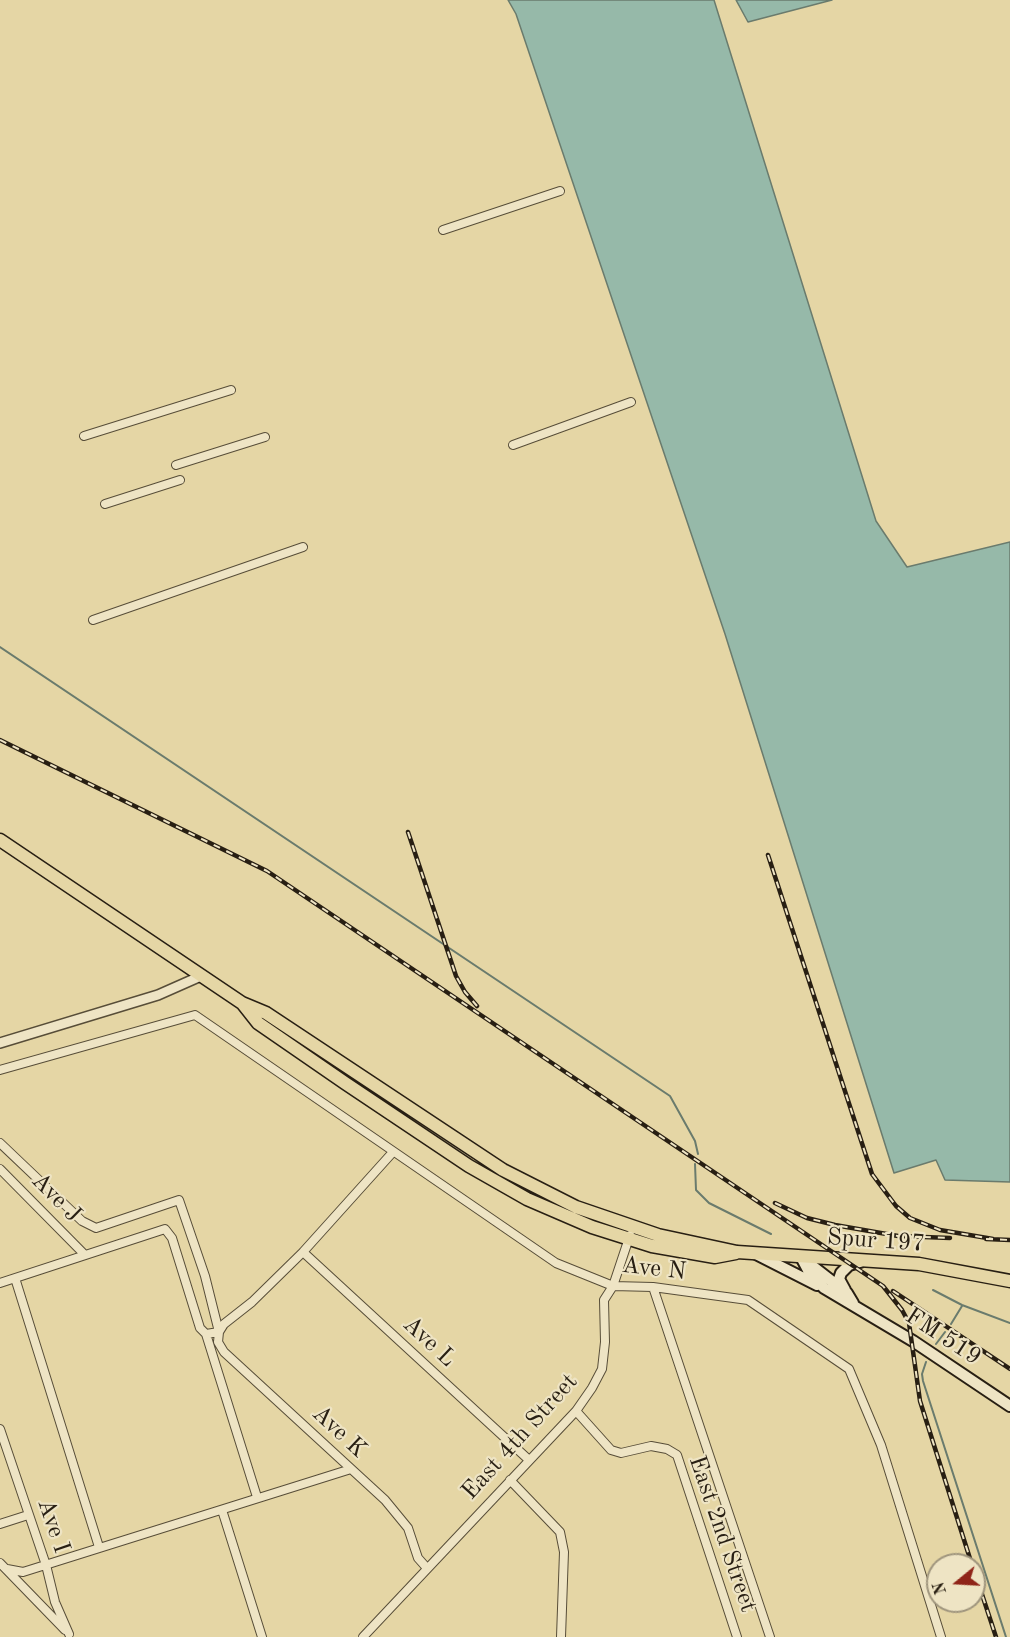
<!DOCTYPE html>
<style>
body{margin:0}
#map{position:relative;width:1010px;height:1637px;overflow:hidden;background:#e5d6a5;font-family:"Old Standard TT",serif}
canvas{display:block}
.north{position:absolute;left:926px;top:1553px;width:60px;height:60px;box-sizing:border-box;background:#eee4c4;border:2px solid #9f957d;border-radius:50%;rotate:252deg;font-size:16px;font-weight:700;line-height:24px;text-align:center;color:#281f13}
.north::after{content:'';display:block;margin:auto;width:21px;height:27px;background:#8f2418;clip-path:polygon(50% 0,100% 100%,50% 72%,0 100%)}
</style>
<div id="map">
<canvas width="1010" height="1637"></canvas>
<div class="north">N</div>
</div>
<script>
const g = document.querySelector('canvas').getContext('2d');
g.lineJoin = 'round';
function paint(path, color) { g.fillStyle = color; g.fill(path, 'evenodd'); }
const toPath = rows => new Path2D(rows.map(r => 'M' + r).join(''));
function strokePath(path, color, width, dash) { g.strokeStyle = color; g.lineWidth = width; g.lineCap = dash ? 'butt' : 'round'; g.setLineDash(dash || []); g.stroke(path); }
function drawText(font, color, halo, rows, align = 'center') {
  g.font = font + ' "Old Standard TT",serif'; g.lineWidth = 4.5; g.setLineDash([]); g.textBaseline = 'middle'; g.strokeStyle = halo; g.fillStyle = color; for (const [text, x, y, turn = 0] of rows) {
    g.save(); g.translate(x, y); g.rotate((+turn || 0) * Math.PI / 180); g.textAlign = isNaN(turn) ? turn : align; if (halo) g.strokeText(text, 0, 0); g.fillText(text, 0, 0); g.restore();
  }
}
const water = toPath([
 [508,0,714,0,876,521,907,567,1010,542,1010,1182,945,1180,936,1160,894,1173,725,634,516,14,508,0],
 [736,0,832,0,748,22,736,0]
]);
paint(water, '#96b9a9');
strokePath(water, '#6a7b6d', 1.5);
strokePath(toPath([
 [0,647,670,1096,695,1141,698,1154],
 [695,1164,696,1190,709,1203,771,1234],
 [933,1290,962,1305,1010,1323],
 [951,1324,962,1306],
 [936,1344,945,1332],
 [926,1362,922,1374,923,1381,1006,1637]
]), '#6a7b6d', 2);
const minor = toPath([
 [443,230,560,191],
 [84,436,231,390],
 [513,445,631,402],
 [176,465,265,437],
 [105,504,180,480],
 [93,620,303,547],
 [0,1070,195,1015,556,1263,613,1286,653,1287,748,1300,849,1369,881,1445,941,1637],
 [0,1143,82,1221,96,1228,179,1200,205,1276,219,1332,206,1334,257,1497],
 [393,1152,303,1252,252,1302,224,1324,219,1332,218,1342,224,1352,385,1500,408,1528,418,1558,426,1567],
 [0,1169,85,1255],
 [303,1252,529,1460],
 [15,1278,99,1547],
 [0,1283,165,1229,172,1238,200,1328,206,1334],
 [653,1287,770,1637],
 [576,1411,611,1450,621,1453,651,1446,667,1449,677,1455,737,1637],
 [0,1429,46,1565,55,1602,69,1634],
 [510,1480,560,1532,564,1552,561,1637],
 [222,1510,262,1637],
 [0,1524,28,1515],
 [0,1563,65,1630],
 [7,1569,23,1572,351,1469],
 [363,1637,576,1411,592,1388,602,1369,605,1342,604,1300,613,1286,630,1235]
]);
const tertiary = toPath([
 [0,1043,158,995,201,976]
]);
const secondary = toPath([
 [758,1255,817,1285],
 [801,1257,810,1274,824,1288,913,1341,1010,1406],
 [802,1258,847,1293,853,1303],
 [845,1290,839,1279,841,1273,849,1265,860,1262]
]);
const primary = toPath([
 [0,840,242,1003,266,1013,503,1170,576,1207,658,1235,737,1252,919,1264,1010,1281],
 [243,1004,258,1023,345,1083,469,1166,527,1199,592,1227,652,1246,715,1257,736,1253]
]);
strokePath(minor, '#574d38', 10);
strokePath(tertiary, '#574d38', 12);
strokePath(secondary, '#281f13', 14);
strokePath(primary, '#281f13', 15);
strokePath(minor, '#eee4c4', 8);
strokePath(tertiary, '#eee4c4', 9);
strokePath(secondary, '#eee4c4', 10);
strokePath(primary, '#e5d6a5', 12);
const rail = toPath([
 [0,740,267,871,883,1286,902,1310,909,1323,920,1401,972,1565],
 [408,832,456,976,465,992,477,1006],
 [768,855,872,1174,896,1206,910,1218,940,1230,993,1239],
 [775,1203,807,1218,835,1225,898,1236,950,1238],
 [986,1239,1010,1240],
 [893,1291,1010,1369],
 [974,1570,996,1637]
]);
strokePath(rail, '#281f13', 4.5);
strokePath(rail, '#eee4c4', 2, [7]);
drawText('24px', '#281f13', '#eee4c4', [
 ["Ave J",56,1198,45],
 ["Spur 197",876,1241,4],
 ["Ave N",654,1269,6],
 ["FM 519",943,1337,33],
 ["Ave L",429,1342,43],
 ["Ave K",339,1432,43],
 ["East 4th Street",520,1437,-48],
 ["Ave I",53,1526,71],
 ["East 2nd Street",722,1534,71]
]);
</script>
